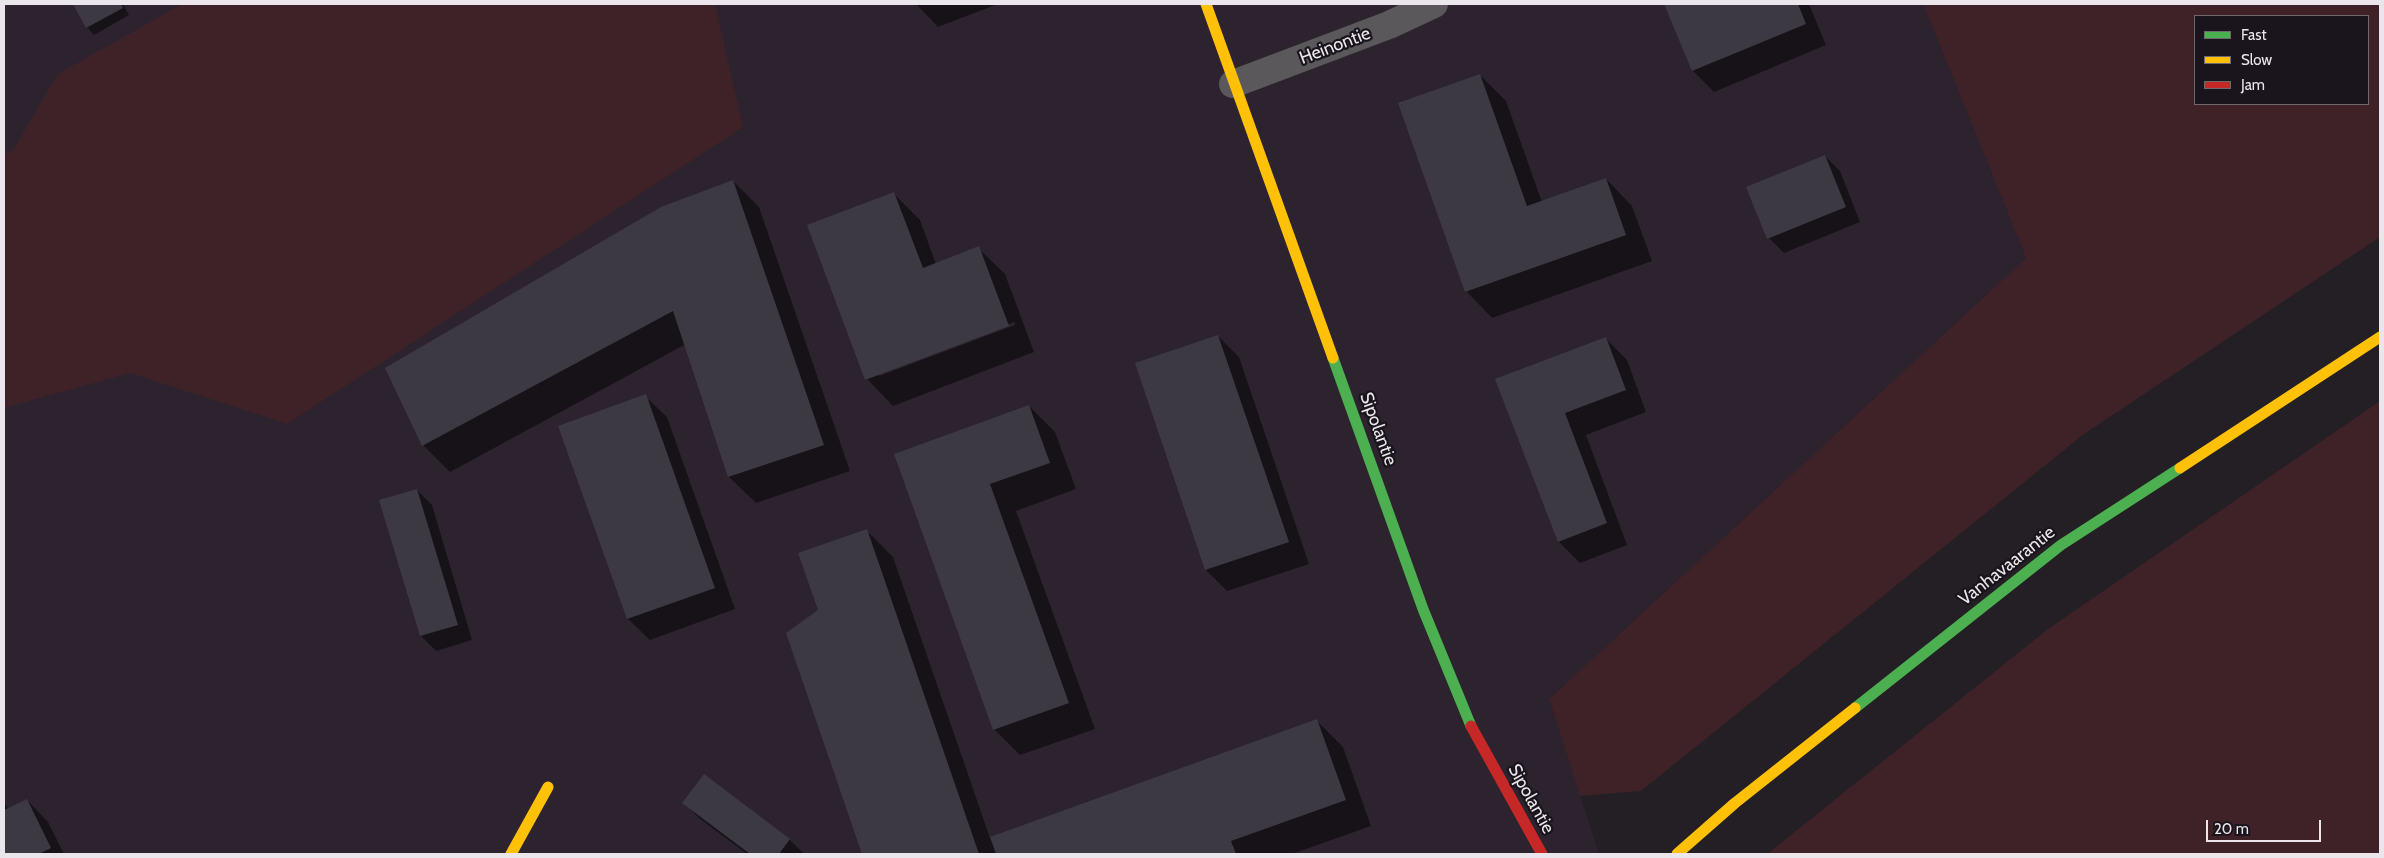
<!DOCTYPE html>
<style>
body{margin:0}
#map{position:relative;width:2384px;height:858px;overflow:hidden;background:#231f24;font-family:Cabin,sans-serif}
canvas{display:block}
.frame{position:absolute;inset:0;border:5px solid #eae6eb;pointer-events:none}
.legend{position:absolute;left:2194px;top:15px;width:175px;height:90px;box-sizing:border-box;background:#1a151c;border:1px solid #6d696f;margin:0;padding:6px 9px;list-style:none;font-size:15px;color:#eae6eb}
.legend li{display:flex;align-items:center;gap:10px;height:25px}
.legend b{width:25px;border:1px solid #6d696f}
.scale{position:absolute;left:2206px;top:820px;width:115px;height:22px;box-sizing:border-box;border:2px solid #eae6eb;border-top:0;padding-left:6px;font-size:15px;line-height:18px;white-space:nowrap;color:#eae6eb;-webkit-text-stroke:4px #1a151c;paint-order:stroke}
</style>
<div id="map">
<canvas width="2384" height="858"></canvas>
<div class="frame"></div>
<ul class="legend">
<li><b style="height:6px;background:#4caf50"></b>Fast</li>
<li><b style="height:6px;background:#ffc107"></b>Slow</li>
<li><b style="height:6px;background:#c62828"></b>Jam</li>
</ul>
<div class="scale">20 m</div>
</div>
<script>
const g = document.querySelector('canvas').getContext('2d');
g.lineJoin = 'round';
function paint(path, color) { g.fillStyle = color; g.fill(path, 'evenodd'); }
const toPath = rows => new Path2D(rows.map(r => 'M' + r).join(''));
function strokePath(path, color, width, dash) { g.strokeStyle = color; g.lineWidth = width; g.lineCap = dash ? 'butt' : 'round'; g.setLineDash(dash || []); g.stroke(path); }
function drawText(font, color, halo, rows, align = 'center') {
  g.font = font + ' Cabin,sans-serif'; g.lineWidth = 4.5; g.setLineDash([]); g.textBaseline = 'middle'; g.strokeStyle = halo; g.fillStyle = color; for (const [text, x, y, turn = 0] of rows) {
    g.save(); g.translate(x, y); g.rotate((+turn || 0) * Math.PI / 180); g.textAlign = isNaN(turn) ? turn : align; if (halo) g.strokeText(text, 0, 0); g.fillText(text, 0, 0); g.restore();
  }
}
paint(toPath([
 [4,4,1923,4,2026,258,1549,699,1599,854,4,854]
]), '#2c232e');
paint(toPath([
 [182,4,715,4,743,127,287,424,130,373,4,408,4,154,13,150,58,74],
 [1923,4,2380,4,2380,237,2084,434,1641,791,1580,796,1549,699,2026,258],
 [2195,16,2368,16,2368,104,2195,104],
 [2380,401,2380,854,1767,854,2048,629]
]), '#3e2228');
paint(toPath([
 [74,4,123,4,129,15,94,35,87,27],
 [916,4,998,4,938,27],
 [1665,4,1809,4,1826,45,1714,92,1693,71],
 [1480,75,1506,101,1542,202,1606,179,1632,206,1652,261,1492,318,1466,291],
 [1825,156,1840,171,1860,222,1784,253,1769,238],
 [733,181,759,207,850,471,756,503,729,477,686,344,450,472,423,445,386,369],
 [893,193,920,220,936,264,978,248,1005,274,1034,352,893,406,867,379,809,226],
 [1014,322,1015,325,879,376,879,374],
 [1218,336,1239,357,1309,564,1227,591,1206,570],
 [1605,338,1627,360,1646,412,1586,435,1627,545,1580,563,1559,542,1497,379],
 [645,396,667,417,735,609,650,640,628,619,560,426],
 [1029,406,1055,432,1076,489,1016,511,1095,729,1020,755,994,729,895,454],
 [417,490,432,505,472,640,436,651,421,636],
 [867,531,893,557,990,838,1317,721,1343,747,1371,826,1292,854,864,854,788,634,819,611],
 [704,776,790,840,804,854,747,854,699,818,684,803],
 [27,800,48,822,64,854,4,854,4,803,8,809]
]), '#0007');
paint(toPath([
 [73,4,121,4,123,8,86,28],
 [1664,4,1798,4,1806,24,1692,71],
 [1480,74,1527,206,1606,178,1626,235,1465,292,1398,103],
 [1825,155,1846,207,1767,239,1746,187],
 [733,180,824,445,728,477,673,311,422,446,385,368,661,207],
 [894,192,923,268,979,246,1009,326,865,380,807,225],
 [1218,335,1289,542,1205,570,1135,363],
 [1606,337,1626,390,1565,413,1607,523,1558,542,1495,379],
 [646,394,715,588,627,619,558,426],
 [1029,405,1050,463,990,484,1069,703,993,730,894,454],
 [417,489,458,625,420,636,379,500],
 [867,529,979,854,862,854,786,633,818,610,798,553],
 [1317,719,1346,800,1231,841,1236,854,996,854,990,837],
 [704,774,790,839,779,854,750,854,682,803],
 [27,799,51,848,39,854,4,854,4,810]
]), '#3d3942');
strokePath(toPath([
 [1233,84,1389,25,1434,4]
]), '#5a585a', 28);
strokePath(toPath([
 [1333,358,1423,609,1471,726],
 [1855,708,2061,545,2180,468]
]), '#4caf50', 11);
strokePath(toPath([
 [1206,4,1333,358],
 [2180,468,2380,337],
 [511,854,548,787],
 [1677,854,1735,803,1855,708]
]), '#ffc107', 11);
strokePath(toPath([
 [1471,726,1542,854]
]), '#c62828', 11);
drawText('18px', '#eae6eb', '#1a151c', [
 ["Heinontie",1335,46,-21],
 ["Sipolantie",1378,429,70],
 ["Vanhavaarantie",2007,566,-38],
 ["Sipolantie",1531,799,61]
]);
</script>
